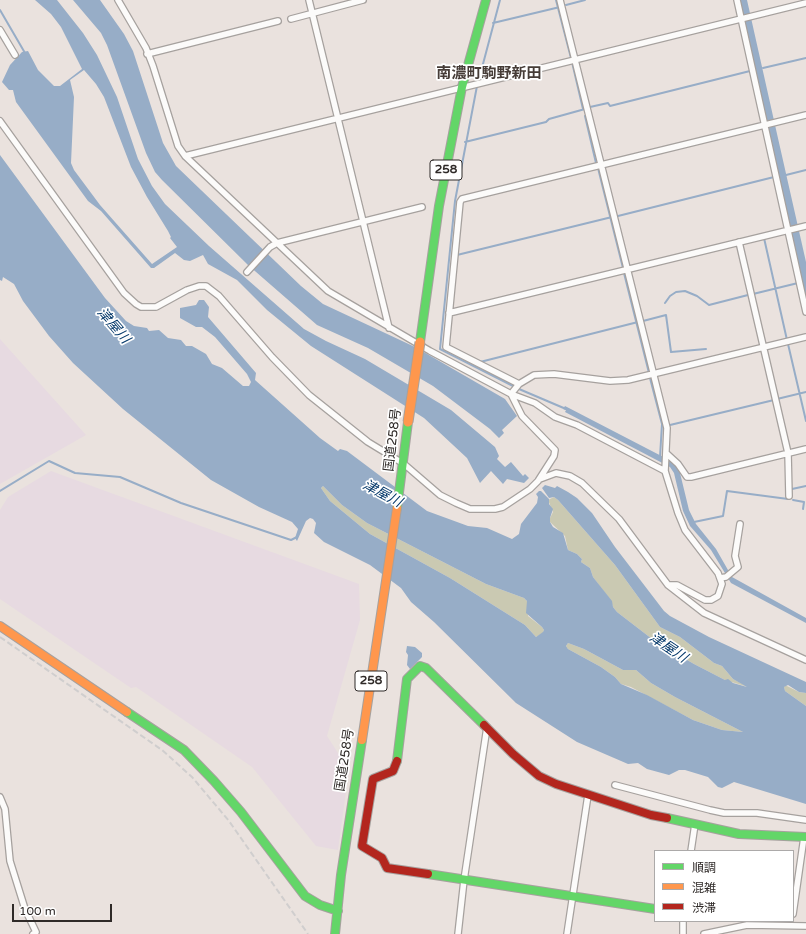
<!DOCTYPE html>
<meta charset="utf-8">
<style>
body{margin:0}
#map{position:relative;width:806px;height:934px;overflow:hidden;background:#eae2de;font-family:"Varela Round","Noto Sans JP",sans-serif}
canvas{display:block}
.legend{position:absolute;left:654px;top:850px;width:140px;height:72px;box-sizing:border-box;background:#fff;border:1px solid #acaaa9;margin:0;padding:5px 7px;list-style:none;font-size:12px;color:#2f2a28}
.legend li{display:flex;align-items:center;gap:8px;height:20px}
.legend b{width:20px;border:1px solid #acaaa9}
.scale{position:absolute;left:12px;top:904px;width:100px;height:18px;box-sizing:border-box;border:2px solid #2f2a28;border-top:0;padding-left:5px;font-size:12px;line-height:14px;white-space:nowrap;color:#2f2a28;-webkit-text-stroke:3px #fff;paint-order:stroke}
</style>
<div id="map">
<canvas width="806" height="934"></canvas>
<ul class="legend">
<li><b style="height:5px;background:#63d668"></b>順調</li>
<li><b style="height:5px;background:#ff974d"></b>混雑</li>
<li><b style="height:5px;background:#b3261e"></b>渋滞</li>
</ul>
<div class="scale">100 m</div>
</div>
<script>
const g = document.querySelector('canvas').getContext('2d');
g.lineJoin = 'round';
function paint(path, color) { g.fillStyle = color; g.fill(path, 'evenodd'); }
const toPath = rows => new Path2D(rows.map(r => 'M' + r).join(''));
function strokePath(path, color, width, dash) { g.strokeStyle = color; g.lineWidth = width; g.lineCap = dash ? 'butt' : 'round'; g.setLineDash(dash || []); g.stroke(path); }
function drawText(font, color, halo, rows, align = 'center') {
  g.font = font + ' "Varela Round","Noto Sans JP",sans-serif'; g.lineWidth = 3.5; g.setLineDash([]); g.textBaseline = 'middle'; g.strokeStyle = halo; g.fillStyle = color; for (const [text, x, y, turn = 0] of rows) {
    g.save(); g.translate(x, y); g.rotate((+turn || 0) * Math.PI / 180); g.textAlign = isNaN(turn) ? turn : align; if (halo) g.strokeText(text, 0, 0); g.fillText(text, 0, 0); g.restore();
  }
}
paint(toPath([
 [0,339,86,435,0,484],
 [51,471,359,584,360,620,327,736,349,770,338,850,316,846,252,767,136,687,131,688,0,599,0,510,8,497]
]), '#e7dae1');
paint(toPath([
 [323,486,342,505,367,523,486,584,524,598,527,601,528,616,542,627,544,630,543,633,536,637,525,625,450,578,370,534,330,501,321,488],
 [554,497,558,500,615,565,660,627,680,637,714,663,722,666,733,679,748,687,725,680,694,664,656,642,617,612,613,607,611,601,593,577,590,568,581,562,582,559,577,554,568,550,565,536,550,522,550,518,553,512,548,500],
 [568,643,584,649,623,670,636,670,651,683,675,697,743,732,722,730,693,720,631,687,621,684,615,677,601,667,568,649,566,646],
 [785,685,799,692,806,693,806,706,785,691,784,687]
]), '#cac9b2');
paint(toPath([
 [35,0,57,0,83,33,97,55,117,97,138,159,152,186,165,204,209,246,304,329,326,341,365,359,451,410,495,447,499,456,497,459,505,467,511,462,523,476,525,474,529,478,524,483,507,479,503,484,491,471,480,483,467,458,424,418,311,346,267,310,237,280,208,264,203,255,190,261,184,260,175,253,154,268,151,268,101,211,88,201,16,102,13,90,9,90,2,82,10,65,22,52,28,51,38,70,54,86,60,86,82,69,61,27,51,14],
 [84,70,96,84,104,97,131,167,147,197,168,231,171,237,170,238,177,247,152,264,100,205,74,170,71,163,74,97,70,80],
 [73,0,100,0,124,34,133,51,163,143,176,166,301,286,323,304,415,347,505,399,517,416,502,430,504,433,499,438,490,429,433,386,368,348,317,325,248,265,162,180,155,172,146,153,107,45,101,33],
 [738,0,747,0,775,125,806,262,806,304],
 [0,155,105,298,126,321,134,326,147,328,149,331,159,330,168,338,181,340,186,346,192,346,206,354,212,364,222,368,243,386,249,386,251,382,247,374,215,337,202,327,196,327,180,318,180,308,196,305,199,300,204,300,209,307,208,317,256,373,255,380,320,438,338,451,340,449,347,451,427,511,468,526,487,528,512,539,519,534,521,524,537,503,538,497,536,494,539,491,541,491,549,499,549,504,553,509,550,518,550,522,553,527,563,533,568,550,577,554,582,559,581,562,590,568,593,577,612,601,613,607,617,612,656,642,694,664,725,680,728,679,733,683,747,687,733,679,722,666,714,663,680,637,660,627,615,565,558,500,554,497,549,498,542,488,545,485,555,488,557,486,568,492,577,498,592,513,615,547,664,611,670,616,709,637,806,682,806,693,799,692,788,685,784,687,785,691,806,706,806,804,734,782,722,788,718,787,708,777,685,770,679,770,669,775,647,769,638,763,628,764,577,742,516,703,434,622,411,602,401,588,370,565,324,542,314,533,316,523,313,519,310,518,306,521,297,541,295,538,298,529,292,522,259,507,211,480,123,409,73,363,49,336,23,301,14,284,3,277,2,281,0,280],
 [323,486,342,505,367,523,486,584,524,598,527,601,526,613,542,627,544,630,543,632,536,637,525,625,450,578,370,534,330,501,321,488],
 [568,643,584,649,623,670,636,670,651,683,675,697,743,732,722,730,693,720,647,695,621,684,615,677,601,667,568,649,566,646],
 [565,406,673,462,680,473,689,510,696,524,716,549,732,577,806,618,806,623,731,583,711,550,690,526,683,511,674,473,670,467,565,412,566,410,563,409],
 [407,646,415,647,422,653,422,657,410,669,407,665,408,655,406,652]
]), '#97adc7');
strokePath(toPath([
 [556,0,571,58],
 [566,5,585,0],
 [0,10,25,53],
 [493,23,560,7],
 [572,62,583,109],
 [763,68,806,58],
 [479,79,500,0],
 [477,86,455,201,440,349,519,389,566,409],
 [590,107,608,103,610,106,750,71],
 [585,116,596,163],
 [465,142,546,122,549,119,585,109],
 [598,168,623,268],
 [786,175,806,170],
 [618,216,774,177],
 [764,238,787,340],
 [457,255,612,217],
 [624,273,649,373],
 [753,294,798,283],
 [665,303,670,296,676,292,685,291,697,296,709,305,748,295],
 [643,321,666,315,671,352,706,349],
 [788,344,806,421],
 [480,362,638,322],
 [650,378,662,424,660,457],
 [777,399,806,392],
 [670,425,774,400],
 [792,489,806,486],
 [0,491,49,461,75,473,120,477,181,503,291,540,297,537],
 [793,500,804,502,803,509],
 [694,522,723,516,727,491,788,499]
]), '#97adc7', 2);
const street = toPath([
 [118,0,146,48,153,66,178,146,185,156,328,291,430,351,511,394,535,403,555,417,577,425,665,471],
 [309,0,389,328],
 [560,0,667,428,665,471,678,513,685,530,718,573,722,584,718,596,711,600,705,600,677,585,668,585],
 [737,0,806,312],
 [291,19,363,0],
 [0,30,15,55],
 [147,54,278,21],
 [0,121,124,293,136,304,141,307,156,307,187,290,199,286,206,286,219,296,272,357,309,395,368,442,404,464,440,495,456,503,470,509,495,509,503,507,530,489,538,481,554,456,555,450,522,416,511,394],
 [185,156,806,3],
 [739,242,788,453,789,496],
 [247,272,270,247,277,243,422,207],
 [449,313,806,226],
 [519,384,446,347,460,202,462,199,806,115],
 [511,394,519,384,534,375,554,374,610,381,628,380,806,337],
 [666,453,678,464,687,477,691,477,806,449],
 [540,479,556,473,570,476,582,483,619,519,668,585,704,613,806,660],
 [720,578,726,577,738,567,735,556,740,524],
 [615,785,710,810,724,813,757,813,806,820],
 [0,797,5,809,10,861,25,909,36,932,33,934],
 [691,851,695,824],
 [793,914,804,837],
 [683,921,683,934],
 [458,934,464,880,487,727],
 [567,934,588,795],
 [704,934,747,925,806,926]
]);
const fast = toPath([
 [420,342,439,206,462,87,486,0],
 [397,508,408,422],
 [127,712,184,750,214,781,241,812,305,896,320,905,338,911],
 [397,761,407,679,420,666,426,668,484,725],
 [667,818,739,834,806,837],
 [428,874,655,909],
 [335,934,341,875,362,740]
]);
const slow = toPath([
 [0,626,127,712],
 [362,740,397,508]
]);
const jam = toPath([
 [484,725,513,754,539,776,556,784,651,815,667,818],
 [397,761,393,771,373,779,362,846,382,858,387,868,428,874]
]);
strokePath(street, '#a6a19e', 8);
strokePath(fast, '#a6a19e', 10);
strokePath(slow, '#a6a19e', 10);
strokePath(jam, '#a6a19e', 10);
strokePath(street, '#fcfbfa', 5.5);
strokePath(fast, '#63d668', 8);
strokePath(slow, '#ff974d', 8);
strokePath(jam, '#b3261e', 8);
strokePath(toPath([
 [0,637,162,750,192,777,229,821,308,934]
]), '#d0cece', 2, [6, 3]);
const slowBridge = toPath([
 [408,422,420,342]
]);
strokePath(slowBridge, '#a6a19e', 11, []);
strokePath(slowBridge, '#ff974d', 9);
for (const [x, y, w] of [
 [446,170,32],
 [371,681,32]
]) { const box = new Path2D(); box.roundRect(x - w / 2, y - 10, w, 20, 3); g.fillStyle = '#fff'; g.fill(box); strokePath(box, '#2f2a28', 1); }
drawText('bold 12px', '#2f2a28', null, [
 ["258",446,170],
 ["258",371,681]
]);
drawText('13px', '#2f2a28', '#fff', [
 ["国道258号",393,440,-83],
 ["国道258号",345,760,-81]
]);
drawText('italic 14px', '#04386a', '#fff', [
 ["津屋川",113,326,49],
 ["津屋川",382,494,28],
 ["津屋川",668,648,34]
]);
drawText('bold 15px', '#463c37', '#fff', [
 ["南濃町駒野新田",489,74]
]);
</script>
